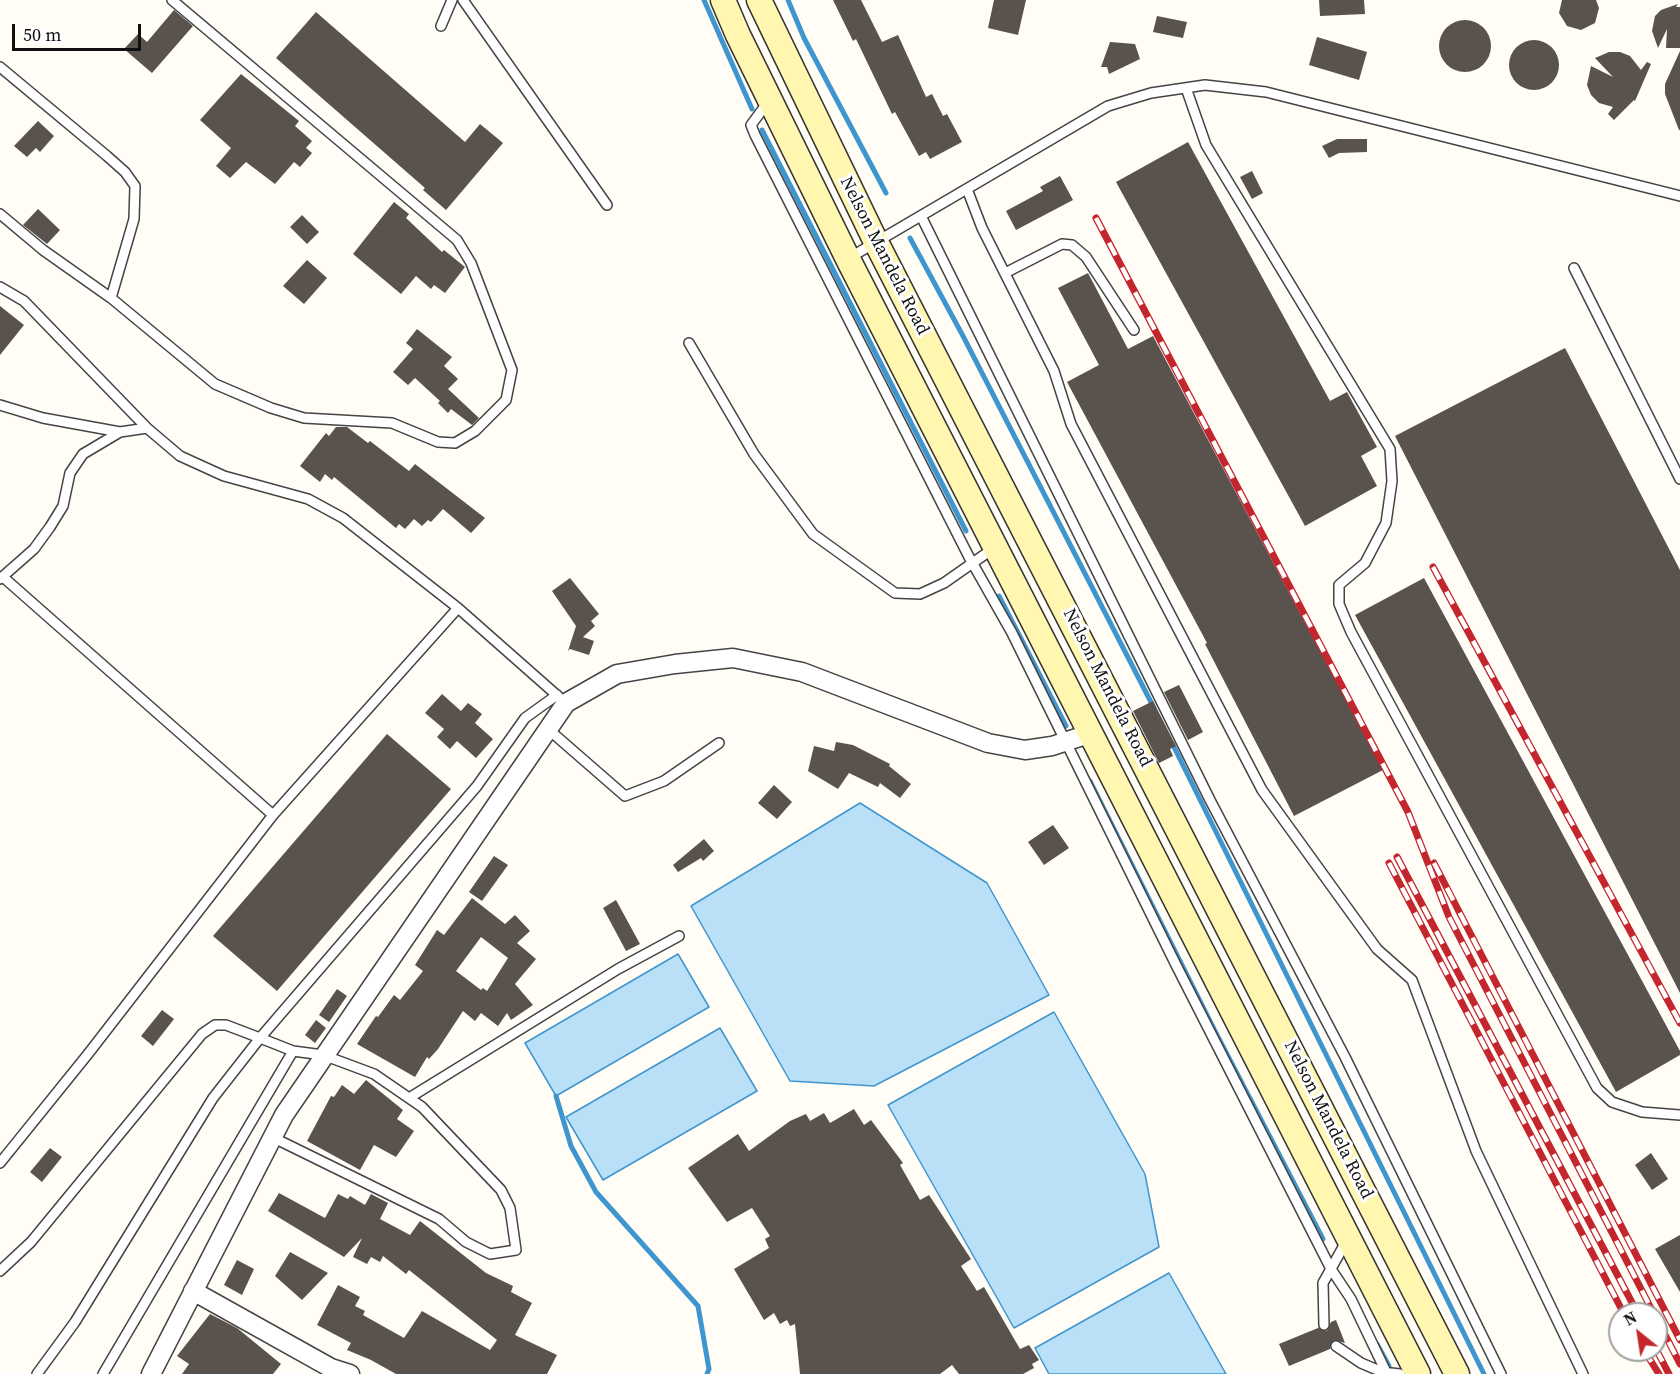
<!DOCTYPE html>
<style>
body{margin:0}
#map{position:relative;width:1680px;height:1374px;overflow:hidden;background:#fffdf5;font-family:"Source Serif 4",serif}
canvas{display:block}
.north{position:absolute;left:1608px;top:1302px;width:60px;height:60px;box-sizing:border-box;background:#fff;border:2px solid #a0a0a0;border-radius:50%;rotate:330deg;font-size:16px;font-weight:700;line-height:24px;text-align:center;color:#111}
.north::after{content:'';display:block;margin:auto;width:21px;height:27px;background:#c4262e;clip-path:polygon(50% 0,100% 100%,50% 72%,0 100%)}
.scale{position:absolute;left:12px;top:24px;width:129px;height:27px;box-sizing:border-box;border:3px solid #111;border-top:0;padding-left:8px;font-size:18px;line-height:21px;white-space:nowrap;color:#111;-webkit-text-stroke:4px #fff;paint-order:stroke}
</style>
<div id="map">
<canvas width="1680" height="1374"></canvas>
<div class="north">N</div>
<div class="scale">50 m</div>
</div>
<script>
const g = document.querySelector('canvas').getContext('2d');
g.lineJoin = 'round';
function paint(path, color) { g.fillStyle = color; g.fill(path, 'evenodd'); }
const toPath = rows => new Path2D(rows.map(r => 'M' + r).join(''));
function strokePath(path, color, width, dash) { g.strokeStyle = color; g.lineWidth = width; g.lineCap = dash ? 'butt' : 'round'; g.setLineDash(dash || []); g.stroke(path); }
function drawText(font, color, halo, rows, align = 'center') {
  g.font = font + ' "Source Serif 4",serif'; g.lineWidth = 6; g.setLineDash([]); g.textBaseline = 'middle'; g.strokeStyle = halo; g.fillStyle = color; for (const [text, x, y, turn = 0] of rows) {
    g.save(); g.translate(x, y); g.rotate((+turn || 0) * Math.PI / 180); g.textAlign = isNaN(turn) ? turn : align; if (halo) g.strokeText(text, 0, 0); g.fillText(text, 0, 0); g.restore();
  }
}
const water = toPath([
 [860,803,987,883,1049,995,874,1086,790,1081,691,906,860,803],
 [678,954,709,1007,556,1096,525,1043,678,954],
 [1054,1012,1145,1174,1159,1247,1014,1328,888,1105,1054,1012],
 [720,1028,757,1091,603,1180,566,1117,720,1028],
 [1169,1273,1226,1374,1049,1374,1035,1348,1169,1273]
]);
paint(water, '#b9e0f7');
strokePath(water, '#3f96cf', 1.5);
strokePath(toPath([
 [704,0,752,109],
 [788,0,804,38,886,193],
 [762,130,966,531],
 [910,238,963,336,1154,708],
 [999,596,1066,726],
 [1172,743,1484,1374],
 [1090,781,1215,1031,1323,1239],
 [556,1096,571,1146,596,1192,698,1306,709,1369,707,1374],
 [1377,1344,1389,1366]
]), '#3f96cf', 5);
paint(toPath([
 [833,0,861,0,882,42,898,35,926,97,932,94,943,116,947,114,962,142,930,159,926,152,919,156,895,112,892,114,856,39,853,41],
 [994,0,1026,0,1018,35,988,28],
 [1319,0,1364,0,1365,14,1320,16],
 [1562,0,1596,0,1599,8,1595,23,1581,30,1567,26,1559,13],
 [1678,4,1676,7,1680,7,1680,48,1666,48,1667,29,1658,48,1652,31,1655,16,1661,10],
 [174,10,193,26,152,73,124,49,138,34,147,42],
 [316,12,465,142,480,124,503,143,446,210,423,190,425,188,276,58],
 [1157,16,1187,22,1183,38,1153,32],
 '1439 46a26 26 0 1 1 52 0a26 26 0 1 1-52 0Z',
 [1317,37,1367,52,1359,80,1309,65],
 '1509 65a25 25 0 1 1 50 0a25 25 0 1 1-50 0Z',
 [1110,42,1135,44,1140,59,1109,74,1107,67,1101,67],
 [1680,51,1680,130,1679,130,1665,94,1665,84],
 [1609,52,1620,52,1630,56,1641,70,1647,62,1651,64,1635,101,1634,100,1614,120,1608,114,1613,107,1599,103,1591,95,1587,85,1591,66,1613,77,1595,58],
 [241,74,299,121,295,126,312,141,306,148,312,153,300,167,294,162,275,184,246,162,230,178,216,166,231,148,200,120],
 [38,121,54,136,40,152,36,148,27,157,14,146],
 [1337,139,1367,139,1367,152,1339,153,1329,158,1322,146],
 [1188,142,1330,401,1347,392,1377,447,1361,456,1377,486,1305,526,1116,182],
 [1252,171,1263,193,1252,199,1240,177],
 [1060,176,1073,200,1016,230,1006,211,1043,191,1040,187],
 [394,202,409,214,406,218,442,252,444,250,465,267,445,293,434,285,431,289,416,276,401,294,353,254],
 [38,209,60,230,47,244,23,225],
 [302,215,319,232,307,244,290,227],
 [307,260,327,278,304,304,283,286],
 [1088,273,1128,349,1153,336,1383,770,1294,816,1205,644,1207,643,1067,382,1099,365,1058,288],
 [0,306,24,325,0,355],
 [417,329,452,357,444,366,458,379,448,389,479,418,472,425,451,409,448,413,438,403,440,401,415,378,408,385,393,372,413,349,406,343],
 [1565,348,1680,570,1680,993,1395,436],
 [336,427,347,427,368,443,370,441,409,471,415,464,485,518,471,533,443,509,431,522,428,520,422,526,414,519,405,529,399,524,396,528,334,477,332,480,325,474,320,482,300,466,326,433,329,436],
 [570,578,599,614,591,621,595,626,583,637,594,641,589,655,570,649,568,651,576,626,552,591],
 [1424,578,1680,1051,1680,1055,1616,1092,1355,615],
 [1179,685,1203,732,1188,740,1164,692],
 [442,694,461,711,468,703,482,714,475,723,493,739,476,758,457,741,450,749,437,737,444,729,425,713],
 [1153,701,1176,746,1170,749,1173,756,1159,763,1133,711],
 [387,734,451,789,277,991,213,936],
 [836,742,853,745,890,764,889,766,911,784,900,798,880,783,878,787,849,773,838,789,808,771,814,746,834,751],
 [774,785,792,802,777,819,758,803],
 [1053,825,1069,848,1044,865,1028,842],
 [704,839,714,851,703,861,701,858,678,872,673,865],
 [494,856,508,865,482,901,469,892],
 [472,898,505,924,515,915,530,931,517,943,536,959,515,984,533,1005,511,1020,507,1013,498,1026,481,1013,475,1021,463,1011,438,1049,429,1059,427,1057,415,1077,357,1044,376,1016,378,1017,394,995,400,1000,423,971,415,965,437,930,444,935],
 [481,937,508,958,487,991,483,988,481,990,456,971],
 [616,900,640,944,626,951,603,908],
 [337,989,347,996,329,1022,319,1015],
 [162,1010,174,1019,153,1046,141,1036],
 [316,1020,326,1028,315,1043,305,1035],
 [366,1080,403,1110,397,1119,414,1131,396,1157,374,1145,360,1170,307,1141,331,1096,334,1097,342,1085,354,1094],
 [854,1109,864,1125,871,1120,903,1163,900,1165,920,1200,929,1195,971,1259,961,1266,977,1291,984,1287,1020,1349,1029,1345,1039,1360,1032,1364,1034,1368,1023,1374,959,1374,952,1365,940,1374,800,1374,795,1324,790,1326,787,1320,780,1324,774,1313,764,1320,734,1269,769,1248,765,1239,770,1236,752,1208,727,1222,688,1168,738,1134,749,1151,790,1121,806,1114,810,1121,824,1113,830,1123],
 [50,1148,62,1157,42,1182,30,1172],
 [1651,1153,1668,1179,1652,1190,1635,1165],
 [279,1193,325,1218,338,1194,348,1199,350,1196,365,1205,371,1194,388,1203,380,1219,410,1235,420,1221,486,1273,513,1286,511,1292,532,1303,515,1335,557,1355,547,1374,396,1374,371,1360,347,1350,351,1343,317,1325,338,1285,360,1297,355,1306,365,1311,363,1315,404,1338,422,1311,490,1350,497,1340,409,1270,406,1274,383,1256,380,1262,371,1257,367,1264,353,1257,362,1238,344,1257,268,1211],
 [1680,1235,1680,1292,1655,1249],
 [290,1252,328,1273,302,1300,275,1276],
 [237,1260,254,1269,242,1295,224,1285],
 [210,1314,237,1328,281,1364,273,1374,182,1374,189,1364,177,1356],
 [1336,1320,1345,1343,1334,1340,1330,1349,1289,1366,1279,1344,1318,1328,1327,1331,1331,1322]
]), '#5a524d');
const service = toPath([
 [463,0,607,205],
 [441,26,452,0],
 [0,67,107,156,125,172,135,186,134,219,111,298],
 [1186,88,1206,145,1390,449,1392,481,1386,523,1365,563,1339,585,1339,604,1351,632,1597,1088,1612,1102,1642,1112,1680,1115],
 [768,102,751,125,755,135,969,557,1012,633,1176,965,1331,1269,1351,1299,1387,1374],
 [967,189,982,228,1054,371,1071,424,1262,790,1377,949,1412,980,1476,1151,1583,1374],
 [0,214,43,250,111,298,215,384,271,408,304,418,392,423,438,442,455,443,475,431,506,400,512,370,471,263,457,240,172,0],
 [921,216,1210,800,1345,1057,1501,1374],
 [849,258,1108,106,1151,93,1205,85,1266,92,1680,196],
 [1574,268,1680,479],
 [1007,272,1062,244,1072,245,1086,257,1134,330],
 [0,287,24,301,147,428,180,456,224,476,308,499,343,518,458,608,560,698],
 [689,343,754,454,813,534,895,593,920,594,944,583,994,548],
 [0,405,43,418,120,432],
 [3,577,273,815],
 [0,579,34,549,50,527,63,506,70,473,83,454,120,432,147,428],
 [548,729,625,796,664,781,719,743],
 [409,1098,618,969,679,936],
 [0,1163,88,1054,273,815,458,608],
 [0,1271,31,1242,202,1034,215,1025,226,1025,260,1038,477,786,525,718,557,695],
 [1324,1325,1323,1283,1347,1240],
 [1336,1346,1361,1363,1382,1372,1400,1374],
 [37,1374,75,1322,213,1098,260,1038,293,1051,323,1055,374,1074,422,1107,501,1190,510,1208,516,1250,490,1254,466,1242,439,1219,272,1137],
 [103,1374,293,1051]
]);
const minor = toPath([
 [193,1291,331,1368,350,1374],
 [151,1374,284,1115,566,703,617,674,675,664,733,658,802,672,988,743,1025,750,1052,746,1092,733]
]);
const secondary = toPath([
 [723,0,738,35,848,259,1418,1374],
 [759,0,876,242,1457,1374]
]);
strokePath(service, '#444', 12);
strokePath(minor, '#444', 21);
strokePath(secondary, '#333', 27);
strokePath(service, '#fff', 9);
strokePath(minor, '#fff', 18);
strokePath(secondary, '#fff6b0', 24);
const rail = toPath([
 [1096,218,1408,812,1449,917,1654,1314],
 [1433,567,1680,1023],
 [1397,857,1638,1314],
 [1389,863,1624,1314],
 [1434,863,1680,1340],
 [1656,1317,1680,1364],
 [1656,1349,1669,1374],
 [1644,1350,1659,1374]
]);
strokePath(rail, '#c4262e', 7);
strokePath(rail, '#fff', 4.5, [14]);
drawText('18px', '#111', '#fff', [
 ["Nelson Mandela Road",884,256,63],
 ["Nelson Mandela Road",1107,688,63],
 ["Nelson Mandela Road",1328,1120,63]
]);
</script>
